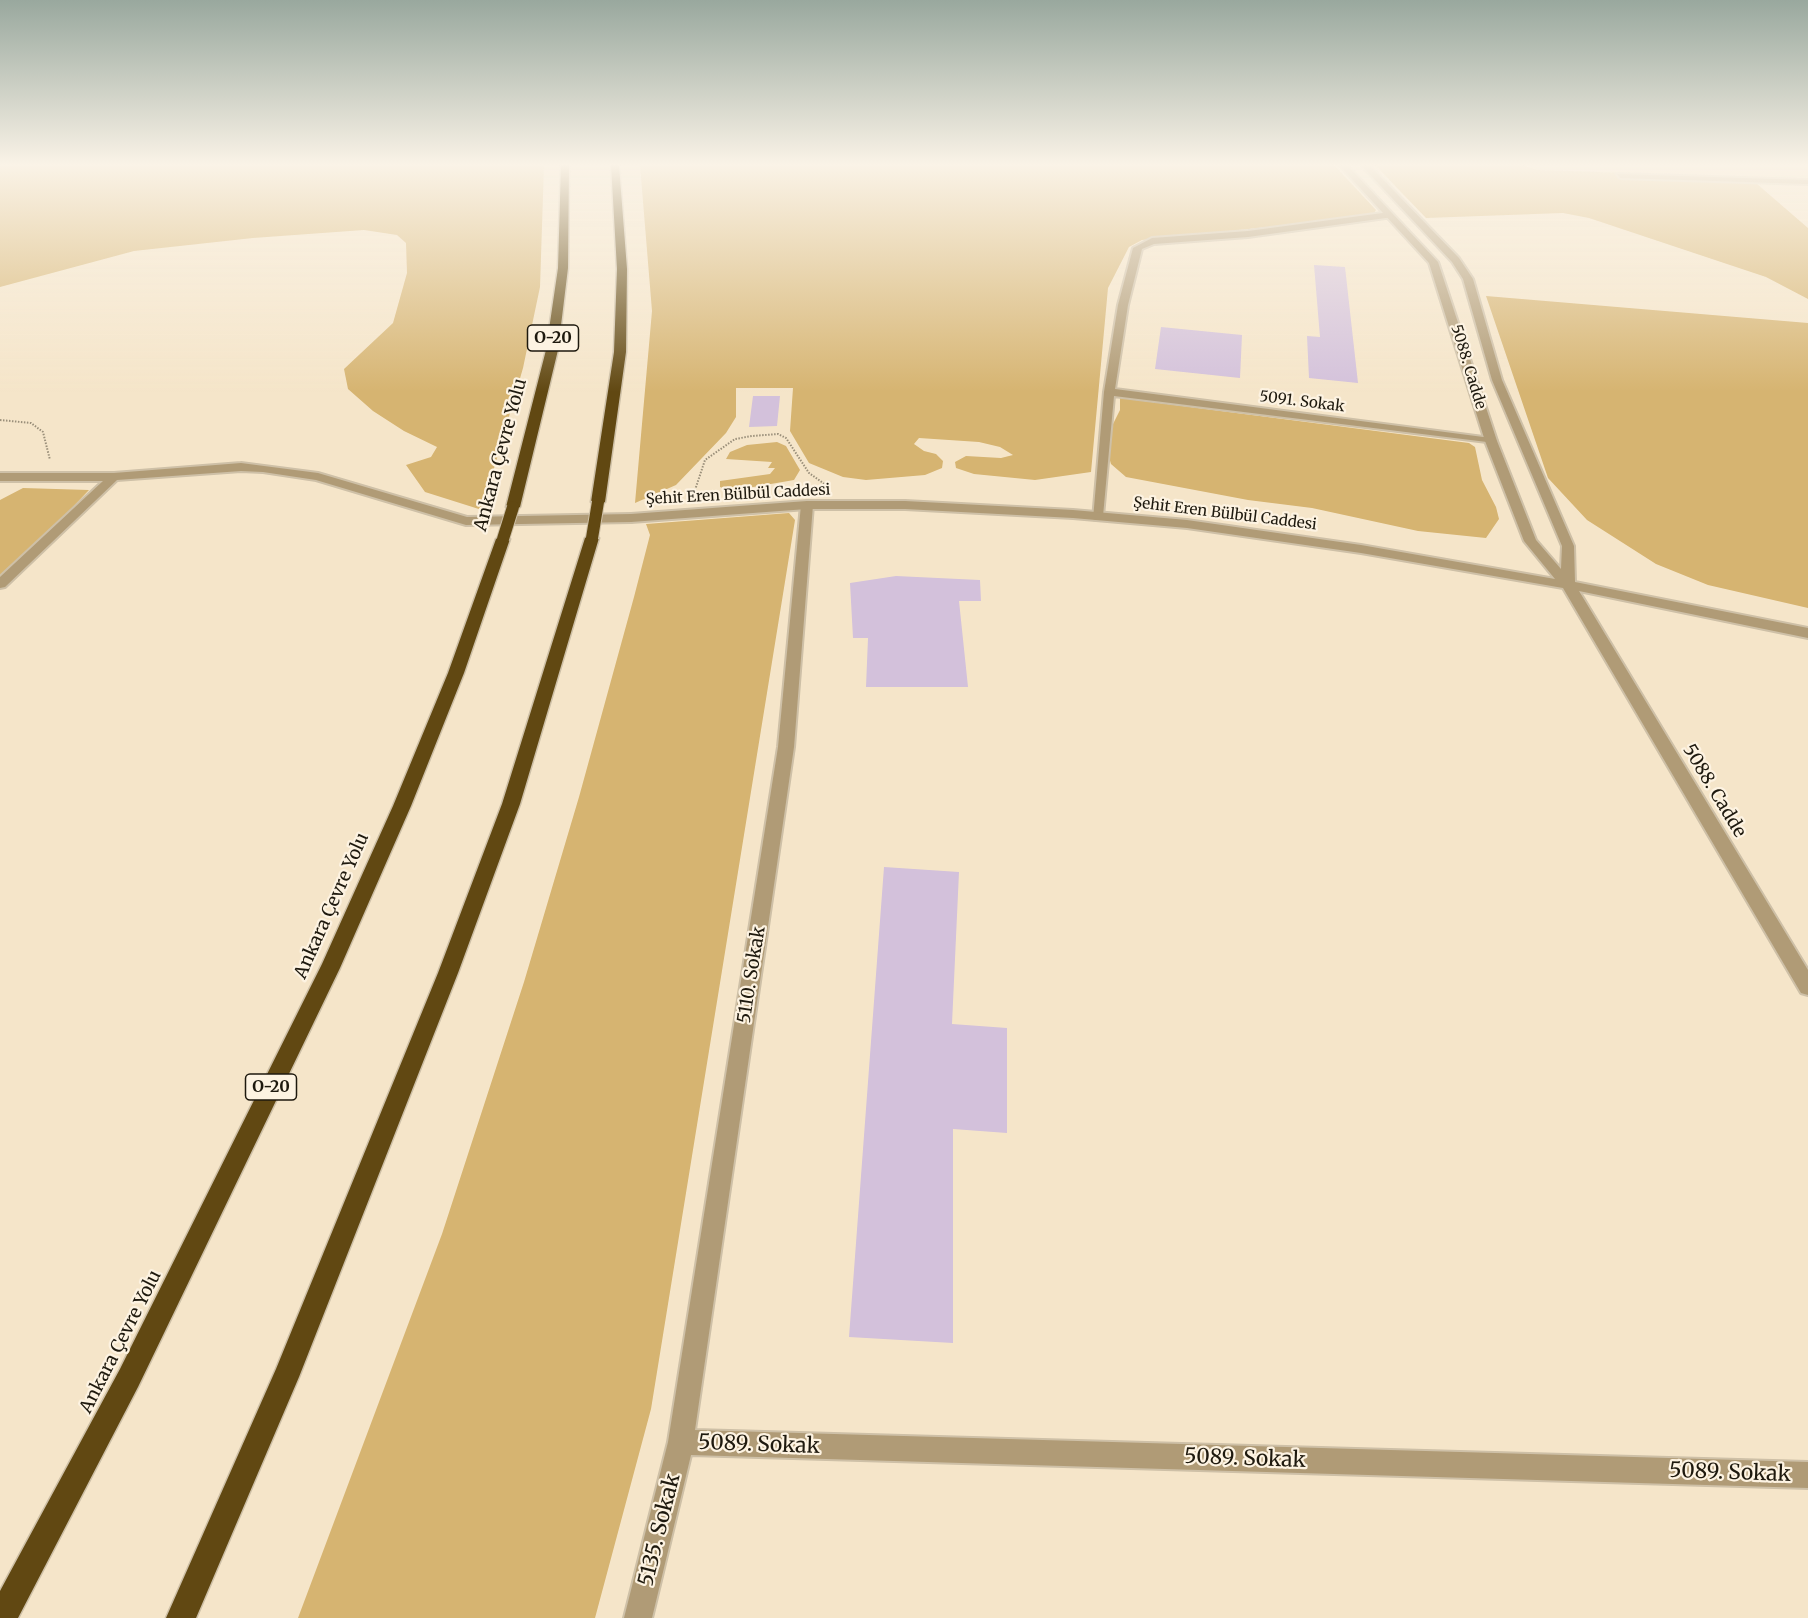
<!DOCTYPE html>
<meta charset="utf-8">
<style>
body{margin:0}
canvas{display:block;background:#f5e5c9}
</style>
<canvas width="1808" height="1618"></canvas>
<script>
const g = document.querySelector('canvas').getContext('2d');
g.lineJoin = 'round';
function paint(path, color) { g.fillStyle = color; g.fill(path, 'evenodd'); }
const toPath = rows => new Path2D(rows.map(r => 'M' + r).join(''));
function strokePath(path, color, width, dash) { g.strokeStyle = color; g.lineWidth = width; g.lineCap = dash ? 'butt' : 'round'; g.setLineDash(dash || []); g.stroke(path); }
function drawText(font, color, halo, rows, align = 'center') {
  g.font = font + ' Merriweather,serif'; g.lineWidth = 4.5; g.setLineDash([]); g.textBaseline = 'middle'; g.strokeStyle = halo; g.fillStyle = color; for (const [text, x, y, turn = 0] of rows) {
    g.save(); g.translate(x, y); g.rotate((+turn || 0) * Math.PI / 180); g.textAlign = isNaN(turn) ? turn : align; if (halo) g.strokeText(text, 0, 0); g.fillText(text, 0, 0); g.restore();
  }
}
paint(toPath([
 [0,165,544,165,540,287,523,368,482,510,425,492,406,465,431,457,437,447,404,431,373,411,348,389,344,369,393,323,407,273,406,243,397,235,364,230,253,238,134,251,0,287],
 [640,165,1334,165,1376,210,1374,213,1345,219,1142,240,1129,247,1108,288,1091,472,1035,480,974,474,956,468,955,462,966,456,1001,458,1013,455,1000,447,979,442,919,438,914,444,924,451,936,454,943,461,942,468,925,475,866,480,843,477,809,463,790,431,793,388,736,388,736,417,726,433,676,485,635,503,652,311],
 [1375,165,1522,165,1538,170,1749,177,1808,228,1808,299,1766,277,1589,218,1563,213,1426,218],
 [1486,296,1808,323,1808,608,1708,585,1656,564,1587,520,1548,478],
 [1120,398,1469,443,1475,447,1482,480,1496,507,1499,519,1486,538,1418,531,1312,508,1248,500,1126,477,1111,464,1107,450,1109,432,1120,410],
 [777,442,786,446,800,470,794,480,730,491,720,487,720,481,770,474,775,468,768,468,772,462,726,459,730,452,747,445],
 [23,488,89,490,50,531,0,575,0,500],
 [789,513,795,520,651,1409,595,1618,298,1618,442,1234,524,982,579,797,634,597,650,535,646,524]
]), '#d6b471');
paint(toPath([
 [1314,265,1345,267,1358,383,1309,378,1307,336,1320,337],
 [1161,327,1242,335,1240,378,1155,369],
 [753,396,780,396,777,426,749,427],
 [896,576,980,580,981,601,959,601,968,687,866,687,868,638,853,638,850,583],
 [884,867,959,872,952,1024,1007,1028,1007,1133,953,1129,953,1343,849,1337]
]), '#d3c1db');
const minor = toPath([
 [1617,174,1808,180,1808,184,1620,178,1617,174],
 [1390,212,1393,217,1248,237,1154,244,1142,249,1128,305,1115,389,1491,438,1497,441,1495,443,1114,396,1103,516,1097,520,1093,519,1104,392,1118,305,1133,248,1152,238,1248,231,1390,212],
 [241,463,318,473,467,517,631,514,637,518,631,522,466,525,316,480,263,472,241,471,117,480,5,587,0,588,0,577,103,481,0,481,0,473,114,473,241,463],
 [807,501,813,505,794,747,695,1430,1808,1462,1808,1488,691,1455,652,1618,624,1618,668,1442,778,747,801,505,807,501]
]);
const tertiary = toPath([
 [1339,165,1347,165,1438,262,1497,441,1536,540,1561,569,1562,546,1492,380,1463,279,1452,262,1361,165,1369,165,1459,258,1473,279,1502,380,1574,546,1575,582,1808,628,1808,638,1579,591,1808,970,1808,995,1801,993,1563,588,1361,553,1187,528,1073,518,905,509,807,509,631,522,625,518,631,514,807,501,905,501,1073,510,1187,520,1361,545,1555,579,1524,541,1485,441,1429,263,1339,165]
]);
const motorway = toPath([
 [561,165,569,165,568,268,558,350,520,507,513,511,506,507,546,350,558,268,561,165],
 [611,165,619,165,627,269,626,352,605,502,598,506,591,502,614,352,617,269,611,165],
 [592,534,599,538,520,804,458,973,299,1377,196,1618,166,1618,276,1369,438,973,502,804,585,538,592,534],
 [503,535,510,539,464,673,411,806,340,968,138,1387,18,1618,0,1618,0,1591,120,1369,322,964,393,806,448,673,496,539,503,535]
]);
strokePath(minor, '#cec0a7', 4);
strokePath(tertiary, '#cec0a7', 4);
strokePath(motorway, '#cec0a7', 3);
strokePath(toPath([
 [0,420,31,423,43,432,50,460],
 [693,496,705,460,735,439,752,436,778,434,786,438,809,473,826,485]
]), '#9a8f7a', 2, [1.5, 1.5]);
paint(minor, '#b09b76');
paint(tertiary, '#b09b76');
paint(motorway, '#614812');
const motorwayBridge = toPath([
 [592,538,598,502],
 [503,539,513,507]
]);
strokePath(motorwayBridge, '#cec0a7', 14, []);
strokePath(motorwayBridge, '#614812', 12);
const sky = g.createLinearGradient(0, 0, 0, 392);
sky.addColorStop(0, '#99a89e');
sky.addColorStop(0.42, '#faf3e7');
sky.addColorStop(1, '#faf3e700');
g.fillStyle = sky;
g.fillRect(0, 0, 1808, 392);
drawText('15px', '#1e190e', '#fdf3e2', [
 ["5088. Cadde",1468,367,73],
 ["5091. Sokak",1302,402,7],
 ["Şehit Eren Bülbül Caddesi",738,495,-3],
 ["Şehit Eren Bülbül Caddesi",1225,514,7]
]);
for (const [x, y, w] of [
 [553,338,51],
 [271,1087,51]
]) { const box = new Path2D(); box.roundRect(x - w / 2, y - 13, w, 26, 4.5); g.fillStyle = '#fdf3e2'; g.fill(box); strokePath(box, '#1e190e', 1.5); }
drawText('bold 16px', '#1e190e', null, [
 ["O-20",553,338],
 ["O-20",271,1087]
]);
drawText('18px', '#1e190e', '#fdf3e2', [
 ["Ankara Çevre Yolu",501,455,-75],
 ["5088. Cadde",1714,791,59],
 ["Ankara Çevre Yolu",332,906,-66],
 ["5110. Sokak",752,975,-81],
 ["Ankara Çevre Yolu",121,1342,-63]
]);
drawText('21px', '#1e190e', '#fdf3e2', [
 ["5089. Sokak",759,1445,2],
 ["5089. Sokak",1245,1459,2],
 ["5089. Sokak",1730,1473,2],
 ["5135. Sokak",660,1530,-76]
]);
</script>
